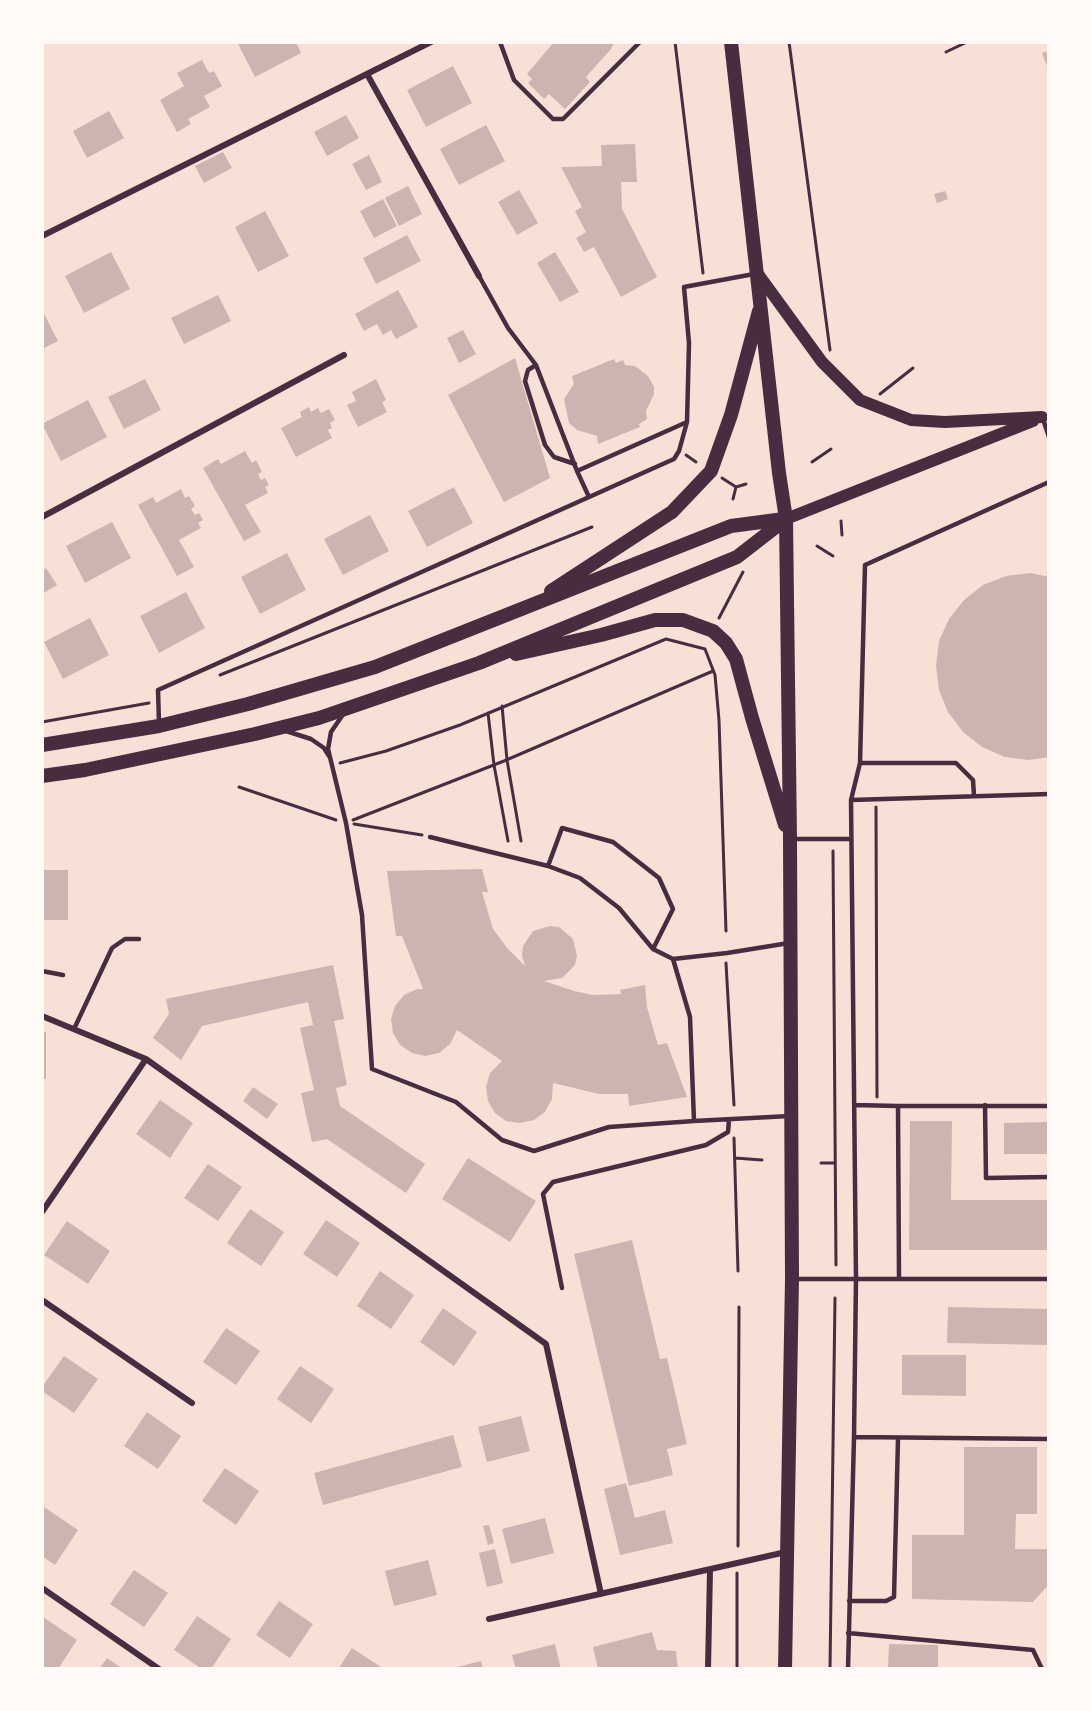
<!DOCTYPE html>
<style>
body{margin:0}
#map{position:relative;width:1091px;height:1711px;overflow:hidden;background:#f7e1d7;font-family:"Fira Sans Condensed",sans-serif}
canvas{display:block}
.frame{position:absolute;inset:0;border:44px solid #fffaf5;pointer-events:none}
</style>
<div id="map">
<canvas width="1091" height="1711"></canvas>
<div class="frame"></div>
</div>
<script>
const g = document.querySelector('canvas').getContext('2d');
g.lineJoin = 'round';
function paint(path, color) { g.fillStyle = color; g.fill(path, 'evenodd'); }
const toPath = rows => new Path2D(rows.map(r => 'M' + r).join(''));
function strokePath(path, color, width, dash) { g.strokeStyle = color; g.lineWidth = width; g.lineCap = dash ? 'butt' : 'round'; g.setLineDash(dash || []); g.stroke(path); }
paint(toPath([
 [237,42,296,42,301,53,255,77],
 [554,42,614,42,611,49,586,77,590,82,565,109,549,94,544,99,528,83,532,79,527,74],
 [1049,51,1049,71,1042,53],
 [202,60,209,73,214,71,222,86,204,96,210,107,188,119,191,124,177,132,160,100,184,86,177,73],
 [453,66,472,103,426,127,407,90],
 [109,111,124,138,87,158,73,131],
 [346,115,359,138,327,156,314,132],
 [486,125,505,161,459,185,440,149],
 [635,144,637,182,621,182,622,209,657,277,621,297,594,247,584,252,576,238,586,232,575,211,582,207,561,167,602,166,601,145],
 [223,152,232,168,204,183,195,166],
 [369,155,382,182,366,190,352,164],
 [408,186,422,214,399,226,385,198],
 [519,190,538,223,517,235,498,202],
 [945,191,948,199,937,203,934,194],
 [383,199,397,226,374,238,360,211],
 [265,211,289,256,258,272,235,227],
 [407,235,421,261,376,284,363,258],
 [111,252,130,289,84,313,65,276],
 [555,252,579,292,560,302,537,263],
 [398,290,418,327,396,339,391,330,383,335,377,324,364,331,355,314],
 [218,295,231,321,184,344,171,318],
 [42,310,58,341,42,349],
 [463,330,476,354,459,363,447,338],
 [515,358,550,478,504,502,448,395],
 [614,359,616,363,623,360,625,365,635,366,648,376,654,387,654,394,646,411,647,419,639,424,640,427,598,444,597,436,577,430,569,423,564,399,574,384,572,376],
 [145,379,161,410,124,429,108,397],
 [376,379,386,400,382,402,387,412,358,427,347,405,356,401,352,392],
 [88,400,107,437,61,461,42,424],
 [309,407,311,412,318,408,321,413,329,409,335,420,330,423,332,428,328,430,332,438,296,457,281,428,302,417,300,412],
 [245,451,252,463,256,460,262,472,258,474,261,480,265,478,269,485,265,487,268,493,245,505,261,532,244,541,203,468,218,459,221,464],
 [454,487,473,523,427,547,408,511],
 [181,489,185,498,189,496,195,506,191,509,195,515,199,513,203,520,198,523,201,528,179,540,194,567,177,576,138,505,153,497,156,503],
 [370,515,389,551,343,575,324,539],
 [112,522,131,558,85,583,66,546],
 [287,553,306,590,260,614,241,577],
 [46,568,57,585,42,594,42,571],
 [1030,573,1045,576,1049,575,1049,757,1029,760,1005,757,982,747,963,732,948,712,939,690,936,666,939,641,949,619,964,600,983,585,1006,576],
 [186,592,205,628,159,653,140,616],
 [90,618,109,655,63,679,44,642],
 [482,869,488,892,482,892,493,929,508,949,525,966,522,955,523,946,533,931,550,926,559,927,573,939,577,956,575,965,562,978,544,981,574,991,593,995,621,994,620,990,645,985,647,1007,658,1045,667,1043,687,1097,629,1106,628,1094,599,1094,553,1083,552,1099,545,1112,534,1120,520,1123,506,1121,495,1113,488,1101,486,1087,490,1073,502,1061,457,1030,450,1044,439,1053,425,1056,412,1053,400,1045,393,1033,391,1019,395,1006,404,995,417,989,423,989,402,936,396,936,387,871],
 [42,870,68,870,68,920,42,920],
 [333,965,344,1019,334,1021,347,1085,336,1088,340,1106,425,1164,406,1193,327,1139,312,1142,301,1093,314,1090,300,1028,313,1025,308,1002,202,1026,181,1060,153,1038,169,1014,166,999],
 [42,1032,46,1032,46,1079,42,1079],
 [253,1087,278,1104,267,1119,243,1101],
 [160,1100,193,1123,170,1158,136,1134],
 [910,1121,952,1121,951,1200,1048,1200,1048,1250,909,1250],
 [1049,1122,1049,1154,1004,1154,1004,1123],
 [468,1158,536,1201,510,1242,442,1199],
 [208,1164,242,1187,218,1221,184,1198],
 [250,1209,284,1232,261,1266,227,1243],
 [326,1220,360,1243,337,1277,303,1254],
 [67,1221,110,1251,88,1284,44,1255],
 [632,1240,660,1359,667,1358,687,1444,667,1449,673,1475,629,1486,574,1254],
 [380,1271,414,1295,391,1329,357,1306],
 [948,1307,1049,1309,1049,1345,947,1343],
 [443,1308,477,1332,454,1366,420,1342],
 [226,1328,260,1351,236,1385,203,1362],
 [902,1355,966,1355,966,1396,902,1395],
 [64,1356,98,1379,74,1413,42,1391,42,1387],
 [300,1366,334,1389,311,1423,277,1399],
 [147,1412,181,1436,158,1469,124,1446],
 [521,1416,530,1451,487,1462,478,1427],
 [453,1435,462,1467,323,1505,314,1473],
 [964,1447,1037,1447,1037,1514,1016,1514,1015,1549,1049,1549,1049,1584,1033,1602,912,1599,912,1535,964,1535],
 [225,1468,259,1491,236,1525,202,1501],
 [626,1483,635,1518,665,1510,673,1543,620,1555,604,1489],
 [44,1507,78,1530,55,1565,42,1556,42,1511],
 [545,1518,554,1553,511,1564,502,1529],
 [489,1525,494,1543,488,1545,483,1526],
 [495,1549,503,1583,487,1587,479,1553],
 [428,1560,437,1595,394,1606,385,1571],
 [134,1570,168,1593,144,1627,110,1604],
 [279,1601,313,1624,290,1658,256,1635],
 [197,1616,231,1639,211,1669,202,1669,174,1650],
 [43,1617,77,1640,58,1669,46,1669,42,1666],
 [652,1632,657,1650,676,1651,678,1669,598,1669,593,1647],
 [555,1644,561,1669,516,1669,512,1655],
 [889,1644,938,1645,938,1669,888,1669],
 [352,1648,384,1669,338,1669],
 [107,1658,123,1669,99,1669],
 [481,1661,483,1669,453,1669,453,1668]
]), '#ccb4b1');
strokePath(toPath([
 [675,42,703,273],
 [789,42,830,350],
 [946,52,967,42],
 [880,394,913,368],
 [686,455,696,462],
 [812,462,831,449],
 [722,478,736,487,733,499],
 [736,487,746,484],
 [841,521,842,535],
 [817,546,833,556],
 [719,618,743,572],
 [220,675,592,527],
 [502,706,507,760,521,841],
 [488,713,494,765,508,841],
 [42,722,149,703],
 [340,763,386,751,460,725,666,639,705,649,715,675,719,720,726,931],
 [239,787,336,820],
 [876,807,877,1097],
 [353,820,504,761,713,671],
 [354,824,422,835],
 [833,851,836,1265],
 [726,963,734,1105],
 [734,1138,738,1271],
 [735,1158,762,1160],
 [821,1163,835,1163],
 [738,1546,739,1307],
 [737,1669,737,1573],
 [830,1669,835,1298]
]), '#4a2c40', 3);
strokePath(toPath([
 [500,42,514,80,553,119,563,119,640,42],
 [479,276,508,328,536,365,577,471],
 [536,365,528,370,525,381,545,445,554,457,575,464],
 [1043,419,1049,437],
 [589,497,577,471,687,422],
 [344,713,331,732,328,749,346,823,362,915,372,1069,456,1102,502,1140,534,1151,609,1127,694,1121],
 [159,723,158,690,674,459,679,451,687,422,689,343,684,287,754,274],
 [286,731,311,739,324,748,329,756],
 [860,763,956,763,973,780,974,796],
 [851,800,1049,794],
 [430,837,548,866,562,828,613,842,659,878,673,909,653,949,673,959,727,953,789,943],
 [793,839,851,839],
 [548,866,580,878,619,908,653,949],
 [673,959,690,1017,694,1121,790,1116],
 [42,971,63,975],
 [74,1029,112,948,125,939,139,939],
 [855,1105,898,1106],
 [985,1105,986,1178,1049,1177],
 [899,1278,898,1106,1049,1106],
 [794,1279,1049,1279],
 [562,1288,543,1194,553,1182,706,1145,728,1132,729,1120],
 [854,1437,1049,1439],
 [849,1601,886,1601,894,1597,898,1439],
 [848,1633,1033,1650,1042,1669],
 [848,1669,854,1437,856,1279,851,800,860,763,865,565,1049,482]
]), '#4a2c40', 4.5);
strokePath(toPath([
 [367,74,479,276],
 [42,236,431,42],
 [42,517,344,355],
 [42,1016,146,1059,546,1344,601,1594],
 [42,1212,146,1059],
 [42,1300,192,1403],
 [42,1588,159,1669],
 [489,1619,786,1552],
 [708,1669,710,1570]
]), '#4a2c40', 6);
strokePath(toPath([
 [758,274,822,362,860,400,911,420,945,422,1042,417],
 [786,519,1033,421]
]), '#4a2c40', 12);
strokePath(toPath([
 [731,42,779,473,786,519,790,839,792,1279,785,1669],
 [551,591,672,512,711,471,731,415,759,311],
 [516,654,601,635,655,620,683,620,713,631,726,643,736,659,752,718,785,825],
 [42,745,159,726,248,704,375,667,731,526,784,519],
 [42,776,85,770,255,734,319,718,479,663,737,557,786,519]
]), '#4a2c40', 14);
</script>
